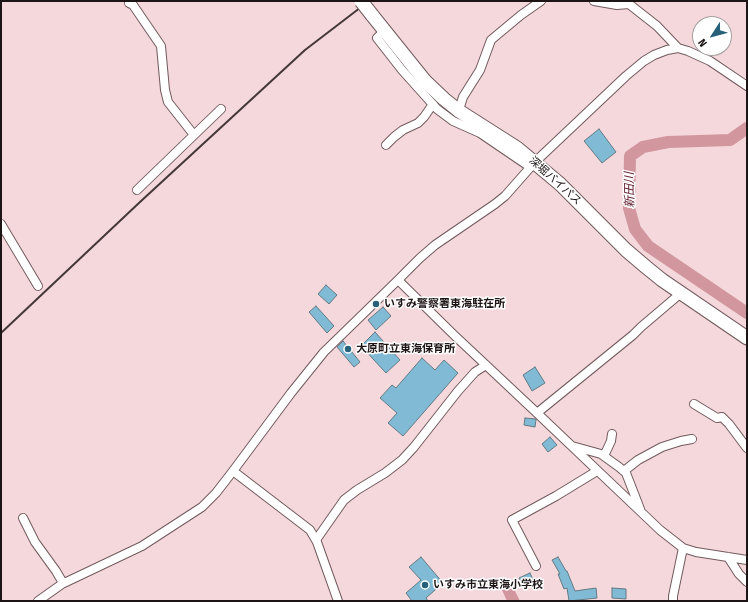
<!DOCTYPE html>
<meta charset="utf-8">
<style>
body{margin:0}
#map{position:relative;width:748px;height:602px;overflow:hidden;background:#f4d8db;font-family:"Fira Sans Condensed",sans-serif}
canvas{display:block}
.frame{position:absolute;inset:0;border:2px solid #1d1415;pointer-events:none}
.north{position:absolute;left:692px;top:16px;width:40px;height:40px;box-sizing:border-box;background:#fff;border:1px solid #a5a1a1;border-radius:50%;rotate:234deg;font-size:11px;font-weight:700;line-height:16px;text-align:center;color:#1d1415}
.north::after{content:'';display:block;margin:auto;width:14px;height:18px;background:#266179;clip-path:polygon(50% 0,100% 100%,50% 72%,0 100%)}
</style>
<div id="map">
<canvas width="748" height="602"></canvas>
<div class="frame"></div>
<div class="north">N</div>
</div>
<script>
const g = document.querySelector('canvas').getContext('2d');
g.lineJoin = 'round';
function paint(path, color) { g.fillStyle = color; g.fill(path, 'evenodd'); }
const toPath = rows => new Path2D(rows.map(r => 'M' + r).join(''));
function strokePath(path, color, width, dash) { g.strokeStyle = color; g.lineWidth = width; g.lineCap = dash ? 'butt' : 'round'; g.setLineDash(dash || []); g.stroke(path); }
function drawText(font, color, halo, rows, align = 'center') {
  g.font = font + ' "Fira Sans Condensed","Noto Sans JP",sans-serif'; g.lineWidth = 3; g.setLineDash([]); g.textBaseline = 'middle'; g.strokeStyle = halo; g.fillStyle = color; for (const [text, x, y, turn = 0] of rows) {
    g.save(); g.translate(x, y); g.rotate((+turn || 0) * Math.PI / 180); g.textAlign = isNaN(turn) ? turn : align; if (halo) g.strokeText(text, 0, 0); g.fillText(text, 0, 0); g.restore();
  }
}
paint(toPath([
 [512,585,520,601,507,601,502,590]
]), '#d1969e');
strokePath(toPath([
 [747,128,730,140,668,142,643,147,630,156,629,208,635,229,648,246,747,313]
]), '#d1969e', 12);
const building = toPath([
 [599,129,616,152,602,163,584,141,599,129],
 [326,285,337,295,329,304,318,294,326,285],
 [316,306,334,326,327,333,309,312,316,306],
 [383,307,391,316,376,330,368,320,383,307],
 [375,332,400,360,386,373,361,346,375,332],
 [343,341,360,362,354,367,337,347,343,341],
 [422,358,435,370,444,360,458,373,403,436,388,423,397,413,380,398,392,385,396,388,422,358],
 [535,367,545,383,532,391,523,375,535,367],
 [525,418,536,419,536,420,535,427,524,425,525,418],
 [550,437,557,445,548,452,542,444,550,437],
 [421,557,443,583,426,598,428,601,412,601,406,593,421,580,409,567,421,557],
 [558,557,566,571,567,571,575,591,596,588,597,598,569,601,567,588,564,589,558,574,560,574,552,560,558,557],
 [530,573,534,582,524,587,519,578,530,573],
 [612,588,626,589,626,599,612,598,612,588]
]);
paint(building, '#80bad5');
strokePath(building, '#637a84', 1);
const minor = toPath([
 [594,1,617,5,629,4,657,26,678,48],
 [129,3,133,5,161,46,165,90,168,102,194,135],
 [379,36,377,38,402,70,437,109,453,121,480,133,530,167],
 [458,113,463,97,480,70,491,40,521,15,541,1],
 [386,145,394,137,403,130,418,123,424,117,433,104],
 [137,190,221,109],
 [1,224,38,286],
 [398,280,454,335,537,413,660,530,683,548,696,552,747,560],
 [694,404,717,418,722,417,729,424,747,448],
 [537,413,633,335,641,327,681,293],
 [572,446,601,454,619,467,626,473,640,509],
 [604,456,611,441,612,434],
 [233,471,310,530,317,542,338,601],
 [624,471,638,460,662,447,681,441,692,439],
 [23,518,35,542,56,571,63,583],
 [316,540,344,500,357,490,385,473,402,460,414,447,458,391,475,372,486,365],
 [728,557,739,574,747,582],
 [536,566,512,520,556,496,597,471],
 [38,601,62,584,142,546,202,507,216,493,233,471,291,393,324,352,398,280,420,258,435,245,495,204,505,196,535,162,626,76,644,61,654,55,667,50,678,48,688,51,710,61,747,86],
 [673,601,673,596,683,548]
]);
const trunk = toPath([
 [372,15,425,81,444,99,459,111,517,148,560,184,626,250,646,267,662,280,747,338]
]);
strokePath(minor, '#725a5d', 10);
strokePath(trunk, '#725a5d', 15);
strokePath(minor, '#fff', 8);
strokePath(trunk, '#fff', 13);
strokePath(toPath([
 [1,333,140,202,305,50,369,1]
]), '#443839', 2);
const trunkBridge = toPath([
 [361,1,372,15]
]);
strokePath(trunkBridge, '#725a5d', 15, []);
strokePath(trunkBridge, '#fff', 13);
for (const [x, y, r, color] of [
 [376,304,4,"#266179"],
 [348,349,4,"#266179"],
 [425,585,4,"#266179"]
]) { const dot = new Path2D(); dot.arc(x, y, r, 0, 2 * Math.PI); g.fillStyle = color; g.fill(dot); strokePath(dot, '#fff', 1.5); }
drawText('11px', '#1d1415', '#fff', [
 ["深堀バイパス",555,181,42]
]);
drawText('bold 11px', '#1d1415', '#fff', [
 ["いすみ警察署東海駐在所",384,304],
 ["大原町立東海保育所",356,349],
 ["いすみ市立東海小学校",433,585]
], 'left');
drawText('italic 12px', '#5f182a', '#fff', [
 ["新田川",630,190,-91]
]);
</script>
